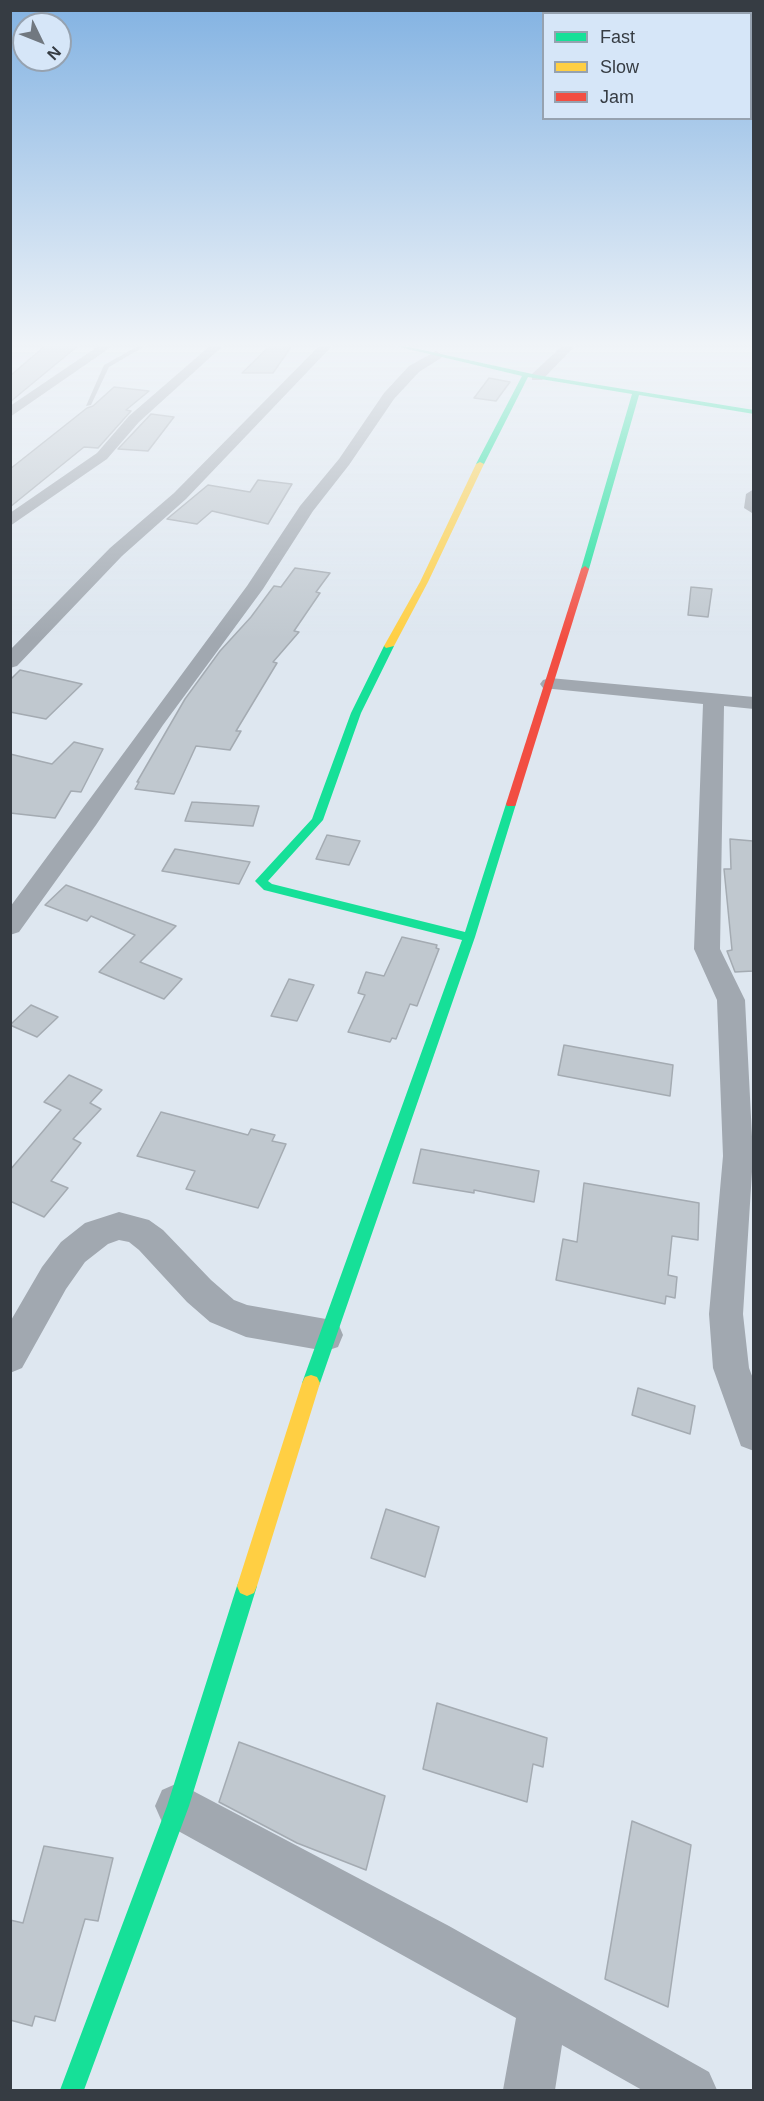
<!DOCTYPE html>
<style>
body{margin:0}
#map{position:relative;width:764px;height:2101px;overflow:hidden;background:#dee7f0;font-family:Helvetica,sans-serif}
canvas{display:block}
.frame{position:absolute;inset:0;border:12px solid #363c43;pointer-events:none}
.legend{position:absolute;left:542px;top:12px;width:210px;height:108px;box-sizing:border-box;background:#d6e6f8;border:2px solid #96a2b0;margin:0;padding:8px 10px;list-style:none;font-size:18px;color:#363c43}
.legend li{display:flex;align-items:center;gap:12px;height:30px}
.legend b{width:30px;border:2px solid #96a2b0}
.north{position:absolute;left:12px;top:12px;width:60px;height:60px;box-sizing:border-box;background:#d6e6f8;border:2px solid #96a2b0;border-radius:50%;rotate:133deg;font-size:16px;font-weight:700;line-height:24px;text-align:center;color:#363c43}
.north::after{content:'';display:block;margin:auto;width:21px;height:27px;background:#717880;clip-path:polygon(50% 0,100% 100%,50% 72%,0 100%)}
</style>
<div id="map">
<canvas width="764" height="2101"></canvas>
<div class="frame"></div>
<ul class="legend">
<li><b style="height:8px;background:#16e098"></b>Fast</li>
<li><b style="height:8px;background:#ffcf43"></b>Slow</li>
<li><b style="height:8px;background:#f24e42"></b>Jam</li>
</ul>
<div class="north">N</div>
</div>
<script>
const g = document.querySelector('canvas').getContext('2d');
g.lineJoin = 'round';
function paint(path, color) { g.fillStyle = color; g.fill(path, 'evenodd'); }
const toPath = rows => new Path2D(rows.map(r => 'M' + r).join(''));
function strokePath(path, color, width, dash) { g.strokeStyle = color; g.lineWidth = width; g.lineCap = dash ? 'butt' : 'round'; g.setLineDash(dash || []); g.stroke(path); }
const building = toPath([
 [46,345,79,345,10,402,10,376,46,345],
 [271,345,288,345,286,347,291,347,273,373,242,373,271,345],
 [489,378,510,382,496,401,474,398,489,378],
 [114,387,149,391,126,410,131,411,98,448,84,447,10,507,10,469,87,408,93,406,114,387],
 [151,414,174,417,148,451,118,449,151,414],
 [258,480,292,484,268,524,212,511,197,524,167,519,208,485,250,492,258,480],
 [295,568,330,573,316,592,320,593,294,631,299,632,273,662,277,663,236,731,241,731,230,750,196,746,174,794,135,789,139,782,137,782,185,699,220,651,251,617,274,586,281,587,295,568],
 [691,587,712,589,708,617,688,615,691,587],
 [20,670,82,684,46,719,10,712,10,680,20,670],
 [74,742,103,749,81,792,71,791,55,818,10,813,10,754,52,764,74,742],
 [192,802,259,806,253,826,185,821,192,802],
 [327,835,360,841,349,865,316,859,327,835],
 [730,839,753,841,753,971,735,972,727,951,732,950,724,869,731,869,730,839],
 [175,849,250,862,239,884,162,871,175,849],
 [66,885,176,926,140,962,182,979,164,999,99,972,135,935,91,916,87,921,45,905,66,885],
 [402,937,437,945,436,948,439,949,417,1006,410,1004,396,1039,392,1038,390,1042,348,1032,365,995,358,993,366,972,384,976,402,937],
 [289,979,314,985,297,1021,271,1016,289,979],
 [31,1005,58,1017,37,1037,10,1025,31,1005],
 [564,1045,673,1065,670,1096,558,1075,564,1045],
 [69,1075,102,1090,90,1103,101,1109,73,1139,81,1143,51,1181,68,1188,44,1217,10,1201,10,1170,61,1110,44,1102,69,1075],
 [161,1112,248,1135,251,1129,275,1135,272,1141,286,1144,258,1208,186,1189,195,1171,137,1156,161,1112],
 [421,1149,539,1171,534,1202,474,1190,474,1193,413,1183,421,1149],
 [584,1183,699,1203,698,1240,672,1236,668,1275,677,1277,675,1298,666,1296,665,1304,556,1280,563,1239,577,1242,584,1183],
 [638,1388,695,1406,690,1434,632,1415,638,1388],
 [386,1509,439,1527,425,1577,371,1558,386,1509],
 [437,1703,547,1738,543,1767,533,1764,527,1802,423,1769,437,1703],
 [239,1742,385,1796,366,1870,297,1843,219,1802,239,1742],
 [632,1821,691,1845,668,2007,605,1979,632,1821],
 [44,1846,113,1858,98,1921,85,1919,55,2021,35,2016,32,2026,10,2020,10,1920,23,1923,44,1846]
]);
paint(building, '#c0c8cf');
strokePath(building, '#a4abb2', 1.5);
paint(toPath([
 [140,345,147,345,109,367,91,405,86,406,104,365,140,345]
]), '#a1a8b0');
paint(toPath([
 [100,345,114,345,10,417,10,406,100,345],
 [211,345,224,345,139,422,107,459,10,526,10,513,97,453,129,416,211,345],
 [320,345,333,345,186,499,122,556,17,666,10,668,10,650,110,548,174,493,320,345],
 [563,345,576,345,542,380,532,380,532,374,563,345],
 [436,351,443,355,441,358,419,372,394,399,349,465,313,511,263,589,163,725,96,825,19,932,10,935,10,907,247,586,300,506,339,459,384,393,409,366,436,351],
 [754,489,754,513,752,513,744,508,746,494,754,489],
 [550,678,754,697,754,709,724,706,720,949,745,1000,753,1156,743,1314,749,1368,754,1381,754,1451,741,1446,713,1368,709,1314,723,1156,717,1000,694,949,703,704,543,688,540,684,543,680,550,678],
 [119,1212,149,1220,163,1230,211,1280,234,1300,247,1305,326,1319,338,1323,343,1335,338,1347,326,1351,246,1337,210,1322,187,1302,139,1250,129,1242,119,1240,108,1244,85,1262,66,1289,22,1368,10,1373,10,1322,42,1267,61,1242,85,1223,119,1212],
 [178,1783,449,1926,709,2072,717,2090,642,2090,562,2045,555,2090,503,2090,516,2018,162,1822,155,1806,162,1790,178,1783]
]), '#a1a8b0');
paint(toPath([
 [391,345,400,345,537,375,754,410,754,414,639,395,589,569,585,572,581,569,632,394,528,377,484,464,480,466,476,464,522,376,391,345],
 [389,643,394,646,361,713,323,820,268,881,272,884,465,932,506,804,511,801,516,804,475,937,320,1383,317,1389,311,1391,305,1389,302,1383,462,940,264,890,255,881,312,819,351,713,384,646,389,643],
 [247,1576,254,1579,257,1586,189,1806,84,2090,60,2090,167,1806,237,1586,240,1579,247,1576]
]), '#16e098');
paint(toPath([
 [480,462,484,464,428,582,394,646,386,648,384,646,420,582,476,464,480,462],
 [311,1375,317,1377,320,1383,257,1586,254,1593,247,1596,240,1593,237,1586,302,1383,305,1377,311,1375]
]), '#ffcf43');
paint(toPath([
 [585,566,589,569,516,804,515,806,507,806,506,804,581,569,585,566]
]), '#f24e42');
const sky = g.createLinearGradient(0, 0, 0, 639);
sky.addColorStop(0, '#82b2e2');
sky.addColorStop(0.54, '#f0f4f8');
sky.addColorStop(1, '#f0f4f800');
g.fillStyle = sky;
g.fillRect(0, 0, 764, 639);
</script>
